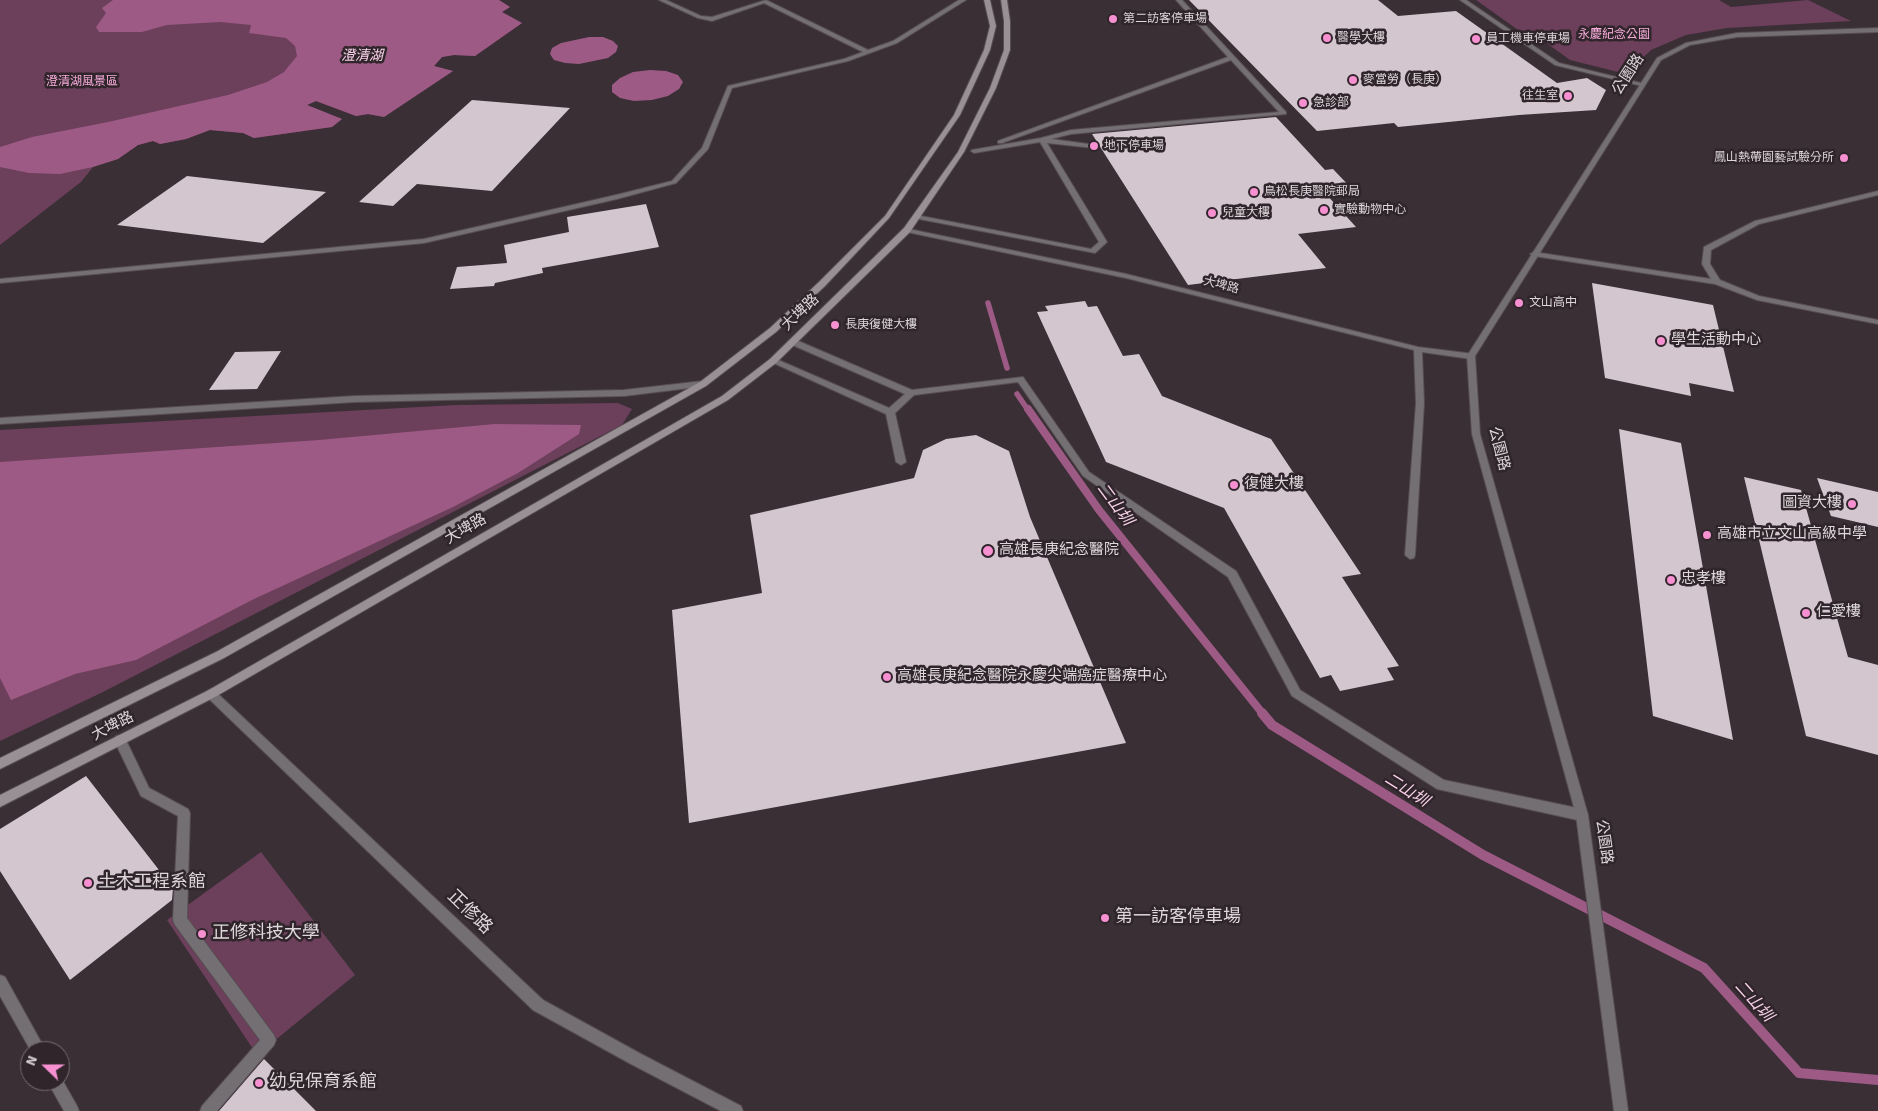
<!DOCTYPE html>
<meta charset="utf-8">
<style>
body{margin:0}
#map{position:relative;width:1878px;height:1111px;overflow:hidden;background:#392f35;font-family:"Source Sans 3",sans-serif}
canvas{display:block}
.north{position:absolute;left:20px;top:1041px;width:50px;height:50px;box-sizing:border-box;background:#2f252b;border:1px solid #756c71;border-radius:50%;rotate:292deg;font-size:14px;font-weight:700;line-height:20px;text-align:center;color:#ddd6da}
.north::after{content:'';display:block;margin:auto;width:18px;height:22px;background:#f690d0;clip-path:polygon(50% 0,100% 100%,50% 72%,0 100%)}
</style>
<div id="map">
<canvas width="1878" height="1111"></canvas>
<div class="north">N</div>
</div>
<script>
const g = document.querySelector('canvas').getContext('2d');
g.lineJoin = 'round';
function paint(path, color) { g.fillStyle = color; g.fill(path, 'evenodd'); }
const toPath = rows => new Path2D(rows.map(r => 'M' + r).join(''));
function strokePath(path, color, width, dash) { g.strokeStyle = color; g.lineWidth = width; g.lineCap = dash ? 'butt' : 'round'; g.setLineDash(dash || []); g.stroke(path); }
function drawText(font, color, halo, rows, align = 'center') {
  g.font = font + ' "Source Sans 3","Noto Sans TC",sans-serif'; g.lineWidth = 5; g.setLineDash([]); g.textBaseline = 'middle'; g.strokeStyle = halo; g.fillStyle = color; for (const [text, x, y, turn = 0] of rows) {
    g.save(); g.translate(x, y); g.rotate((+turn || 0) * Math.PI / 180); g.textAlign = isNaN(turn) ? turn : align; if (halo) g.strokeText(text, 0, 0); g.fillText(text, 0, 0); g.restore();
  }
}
paint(toPath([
 [0,0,499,0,510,7,502,12,522,23,475,56,454,55,442,57,434,66,453,71,384,117,368,114,356,116,316,101,307,105,342,119,332,127,254,138,243,133,210,130,186,139,160,144,153,141,138,145,118,159,93,167,81,182,0,245],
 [1476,0,1719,0,1731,7,1808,0,1851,21,1727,28,1686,35,1651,50,1626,74,1570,60,1531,32,1521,32],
 [618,403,632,409,622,425,101,693,0,741,0,430,456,405],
 [261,852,355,975,257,1055,167,920]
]), '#6c3f5b');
paint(toPath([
 [113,0,499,0,510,7,502,12,522,23,475,56,454,55,442,57,434,66,453,71,384,117,368,114,356,116,316,101,307,105,342,119,332,127,254,138,243,133,210,130,186,139,160,144,153,141,138,145,118,159,93,167,60,174,29,173,0,167,0,147,32,137,108,122,228,95,267,82,284,72,297,56,295,46,286,38,249,33,251,25,220,22,167,25,142,32,99,32,96,27,106,13,102,8],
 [589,37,603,37,613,41,618,46,616,52,608,58,579,64,565,63,554,60,550,54,552,48,561,43],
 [650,70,666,71,678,75,683,82,679,89,668,96,652,100,634,101,620,98,612,92,612,85,620,78,633,72],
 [495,424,581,425,579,434,518,473,453,507,252,600,136,660,75,674,11,700,0,678,0,462,319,440]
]), '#9d5a85');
strokePath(toPath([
 [988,303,1007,368],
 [1017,394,1028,410]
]), '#9d5a85', 5.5);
strokePath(toPath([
 [1028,409,1099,510,1263,714]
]), '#9d5a85', 8);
strokePath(toPath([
 [1262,713,1272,725,1483,855,1704,968,1799,1073,1878,1080]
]), '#9d5a85', 10);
paint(toPath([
 [1189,0,1378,0,1398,16,1456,11,1557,83,1587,78,1606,90,1596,110,1519,115,1398,127,1394,123,1317,131],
 [472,100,570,108,492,191,417,184,393,206,359,202],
 [1276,117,1325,170,1333,169,1353,190,1325,193,1356,227,1298,234,1326,268,1188,285,1092,134],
 [187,176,326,192,263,243,117,225],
 [646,204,659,247,542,268,543,273,495,283,494,286,450,289,457,267,507,263,504,245,569,232,567,217],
 [1592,283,1713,305,1734,392,1689,383,1691,396,1605,378],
 [1085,301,1088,307,1097,306,1123,356,1139,354,1162,396,1271,439,1361,574,1342,577,1399,666,1387,668,1394,680,1340,691,1331,675,1320,678,1224,508,1106,462,1037,312,1048,311,1045,306],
 [281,351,257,389,209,390,235,352],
 [1619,429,1681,443,1733,740,1653,716],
 [976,435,1009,451,1030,517,1126,743,689,823,672,610,762,593,750,515,914,478,923,450,946,439],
 [1744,477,1801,490,1848,657,1878,665,1878,755,1806,736],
 [1817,478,1878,492,1878,527,1831,516],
 [86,776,173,888,172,900,70,980,0,871,0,829],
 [264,1059,316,1111,219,1111]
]), '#d3c6ce');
const lane = toPath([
 [659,0,666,0,701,16,712,17,766,0,868,50,893,41,959,0,966,0,897,43,848,61,732,88,708,149,676,183,617,199,424,243,0,283,0,279,424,239,616,195,672,181,702,148,728,86,844,59,863,52,764,3,712,21,698,18,659,0],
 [1176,0,1182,0,1286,112,1286,114,1071,134,1051,139,1096,145,1096,147,1094,148,1047,143,1107,242,1095,253,914,218,914,216,916,215,1091,249,1099,242,1040,142,974,153,971,151,972,150,1041,138,1071,130,1279,112,1231,60,1002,143,998,143,998,141,1228,57,1176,0],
 [1460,0,1466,0,1559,63,1645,84,1642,86,1555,65,1460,0],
 [1878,191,1878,195,1759,224,1711,250,1710,264,1720,280,1759,296,1878,320,1878,324,1757,300,1715,284,1534,256,1530,254,1534,252,1711,279,1702,264,1704,247,1755,221,1878,191],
 [904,228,1126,274,1418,347,1474,354,1474,358,1471,359,1422,352,1424,403,1415,555,1414,558,1410,559,1405,555,1416,403,1414,350,1126,278,907,232,903,230,904,228],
 [790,340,796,340,912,390,1023,377,1089,472,1236,571,1300,690,1444,780,1582,809,1586,811,1588,815,1586,819,1582,821,1437,789,1292,696,1228,577,1083,476,1018,382,914,395,895,413,906,462,901,465,896,462,886,414,769,361,773,358,776,359,889,408,905,394,790,344,790,340],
 [120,735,124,736,149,788,188,809,190,813,187,918,274,1035,276,1040,274,1045,217,1111,200,1111,202,1106,260,1040,175,925,173,920,178,816,141,796,114,740,116,736,120,735],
 [0,975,5,977,46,1051,31,1051,0,996,0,975],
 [60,1076,77,1106,79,1111,64,1111,50,1086,48,1081,60,1081,60,1076]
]);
const street = toPath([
 [1878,28,1878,32,1737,37,1690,45,1661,60,1475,356,1480,434,1588,815,1628,1111,1614,1111,1576,815,1472,434,1467,356,1657,58,1686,43,1737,33,1878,28],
 [703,381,707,384,706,386,624,396,355,402,0,424,0,418,355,396,624,390,703,381],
 [211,689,215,691,543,1000,641,1054,741,1106,743,1111,721,1111,631,1064,533,1010,207,697,205,694,207,691,211,689]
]);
const secondary = toPath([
 [984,0,990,0,996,26,990,50,960,115,889,218,825,286,776,332,706,386,224,658,0,769,0,758,216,652,700,382,770,328,819,282,885,216,954,115,984,50,990,26,984,0],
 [1001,0,1007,0,1010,21,1010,50,996,88,964,152,910,232,776,363,728,400,215,697,0,807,0,795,207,691,722,396,770,359,904,228,958,152,990,88,1004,50,1004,21,1001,0]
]);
strokePath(lane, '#574d53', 2);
strokePath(street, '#574d53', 2);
strokePath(secondary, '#574d53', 2);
paint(lane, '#746f72');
paint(street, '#746f72');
paint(secondary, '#999095');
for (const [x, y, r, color] of [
 [1113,19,5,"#f690d0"],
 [1327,38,5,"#f690d0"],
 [1476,39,5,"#f690d0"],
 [1353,80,5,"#f690d0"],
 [1568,96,5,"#f690d0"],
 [1303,103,5,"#f690d0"],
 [1094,146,5,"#f690d0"],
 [1844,158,5,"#f690d0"],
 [1254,192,5,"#f690d0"],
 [1324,210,5,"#f690d0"],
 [1212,213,5,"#f690d0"],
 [1519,303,5,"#f690d0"],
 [835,325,5,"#f690d0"],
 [1661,341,5,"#f690d0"],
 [1234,485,5,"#f690d0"],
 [1852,504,5,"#f690d0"],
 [1707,535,5,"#f690d0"],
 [988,551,6,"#f690d0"],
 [1671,580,5,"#f690d0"],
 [1806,613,5,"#f690d0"],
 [887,677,5,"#f690d0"],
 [88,883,5,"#f690d0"],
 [1105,918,5,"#f690d0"],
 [202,934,5,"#f690d0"],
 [259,1083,5,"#f690d0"]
]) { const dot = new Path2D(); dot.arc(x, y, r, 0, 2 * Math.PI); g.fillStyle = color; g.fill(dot); strokePath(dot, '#2f252b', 2); }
drawText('12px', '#ddd6da', '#2f252b', [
 ["第二訪客停車場",1123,19],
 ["醫學大樓",1337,38],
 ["員工機車停車場",1486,39],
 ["麥當勞（長庚）",1363,80],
 ["往生室",1558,96,"right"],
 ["急診部",1313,103],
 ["地下停車場",1104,146],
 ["鳳山熱帶園藝試驗分所",1834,158,"right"],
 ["鳥松長庚醫院郵局",1264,192],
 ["實驗動物中心",1334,210],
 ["兒童大樓",1222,213],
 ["文山高中",1529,303],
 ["長庚復健大樓",845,325]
], 'left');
drawText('12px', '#f9addb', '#2f252b', [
 ["永慶紀念公園",1614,35],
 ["澄清湖風景區",82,82]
]);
drawText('12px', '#ddd6da', '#2f252b', [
 ["大埤路",1221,286,14]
]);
drawText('italic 14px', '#fad3ea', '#2f252b', [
 ["澄清湖",362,57]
]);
drawText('15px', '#ddd6da', '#2f252b', [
 ["公園路",1629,75,-57],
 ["大埤路",801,313,-44],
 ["公園路",1498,449,76],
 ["大埤路",466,530,-30],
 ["大埤路",113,727,-27],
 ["公園路",1603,842,82]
]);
drawText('15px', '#ddd6da', '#2f252b', [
 ["學生活動中心",1671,341],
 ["復健大樓",1244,485],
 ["圖資大樓",1842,504,"right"],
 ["高雄市立文山高級中學",1717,535],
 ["高雄長庚紀念醫院",999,551],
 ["忠孝樓",1681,580],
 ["仁愛樓",1816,613],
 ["高雄長庚紀念醫院永慶尖端癌症醫療中心",897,677]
], 'left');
drawText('italic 16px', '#fad3ea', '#2f252b', [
 ["二山圳",1114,505,53],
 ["二山圳",1406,791,32],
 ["二山圳",1753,1002,48]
]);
drawText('18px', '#ddd6da', '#2f252b', [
 ["土木工程系館",98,883],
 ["第一訪客停車場",1115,918],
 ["正修科技大學",212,934],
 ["幼兒保育系館",269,1083]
], 'left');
drawText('18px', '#ddd6da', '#2f252b', [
 ["正修路",469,913,44]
]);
</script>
